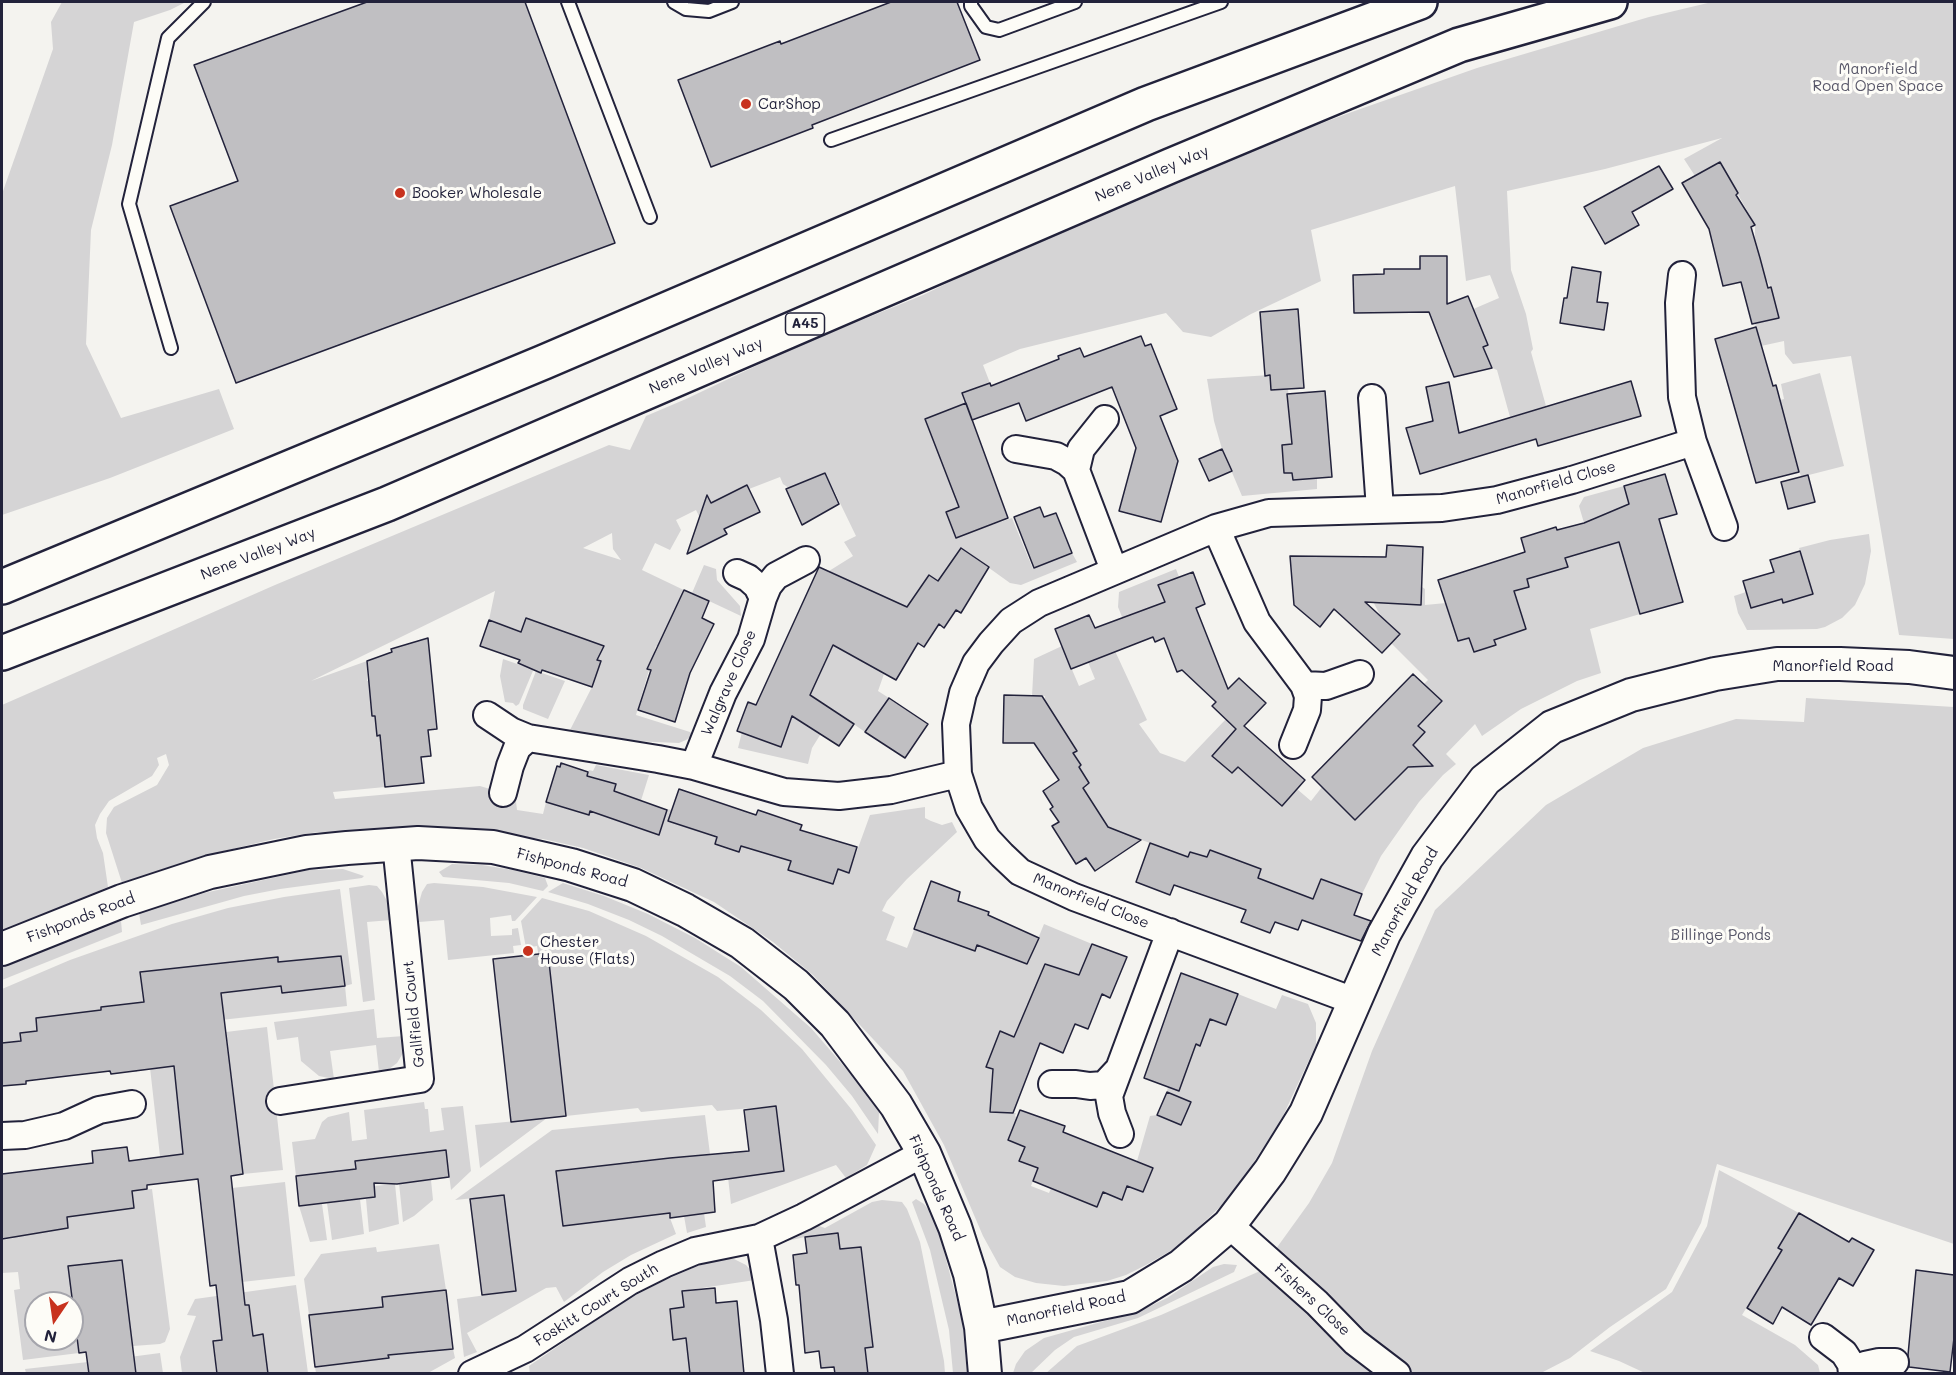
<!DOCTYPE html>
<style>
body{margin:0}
#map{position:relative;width:1956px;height:1375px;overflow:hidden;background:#f4f3ef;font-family:Mali,sans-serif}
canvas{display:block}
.frame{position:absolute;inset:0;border:3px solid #22223b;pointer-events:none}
.north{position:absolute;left:24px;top:1291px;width:60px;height:60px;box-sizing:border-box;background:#fdfcf7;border:2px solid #a5a5ac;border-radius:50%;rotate:193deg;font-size:16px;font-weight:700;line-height:24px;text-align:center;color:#22223b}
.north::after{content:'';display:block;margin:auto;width:21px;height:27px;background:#c8321e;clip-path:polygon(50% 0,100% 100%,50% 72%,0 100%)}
</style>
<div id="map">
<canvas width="1956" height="1375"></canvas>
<div class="frame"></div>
<div class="north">N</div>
</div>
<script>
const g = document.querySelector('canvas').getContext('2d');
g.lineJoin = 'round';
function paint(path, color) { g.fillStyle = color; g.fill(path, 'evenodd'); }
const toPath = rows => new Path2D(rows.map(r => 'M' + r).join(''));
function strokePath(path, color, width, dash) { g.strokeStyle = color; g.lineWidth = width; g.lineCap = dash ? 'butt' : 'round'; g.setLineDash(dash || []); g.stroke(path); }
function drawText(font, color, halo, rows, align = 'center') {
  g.font = font + ' Mali,sans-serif'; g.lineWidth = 6; g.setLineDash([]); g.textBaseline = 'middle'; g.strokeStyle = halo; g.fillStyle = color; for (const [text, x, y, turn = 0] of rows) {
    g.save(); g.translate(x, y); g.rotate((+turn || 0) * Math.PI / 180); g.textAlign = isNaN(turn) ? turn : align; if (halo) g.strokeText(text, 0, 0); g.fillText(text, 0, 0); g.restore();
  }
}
paint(toPath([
 [62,2,186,2,170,10,134,22,112,145,91,230,86,344,121,418,219,389,234,429,110,478,2,515,2,194,53,49,51,22],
 [1712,2,1954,2,1954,639,1899,635,1851,356,1793,364,1785,354,1784,341,1761,346,1755,324,1779,318,1771,287,1764,276,1755,240,1755,225,1720,162,1695,176,1684,159,1722,138,1605,169,1507,191,1511,270,1526,314,1533,349,1531,352,1546,406,1510,417,1497,370,1492,368,1483,347,1488,345,1475,312,1471,310,1499,298,1490,275,1466,281,1455,186,1311,230,1321,281,1251,314,1211,337,1183,332,1166,313,1020,349,983,365,990,383,962,393,964,404,925,419,958,504,959,507,946,512,956,537,1012,518,1033,569,1072,553,1077,562,1021,585,1010,583,971,555,938,581,929,575,870,665,884,674,878,691,889,698,865,732,835,711,812,748,808,764,738,748,742,732,781,746,791,718,796,716,832,646,870,590,829,571,853,556,844,542,856,536,825,472,789,488,783,484,780,477,749,489,747,485,723,497,735,523,701,520,696,510,676,520,681,530,670,550,655,543,642,570,688,592,659,647,656,646,636,715,690,732,693,735,686,740,679,743,632,741,585,735,570,730,592,687,601,661,573,652,578,637,561,631,527,618,521,631,489,620,495,591,311,681,367,661,367,681,373,680,394,699,371,702,372,716,375,716,377,735,402,733,404,748,381,750,385,787,333,792,335,799,480,786,503,793,515,793,517,810,543,814,546,802,589,815,595,797,610,802,616,785,587,776,589,770,593,771,596,765,649,775,633,826,659,835,667,809,672,810,668,821,717,837,715,844,739,852,741,845,791,861,788,870,833,884,838,869,849,873,870,815,925,807,925,818,931,821,942,825,952,822,957,832,907,879,887,901,882,911,895,917,886,940,907,948,916,925,942,929,939,938,975,951,977,945,1004,955,1029,961,1044,924,1092,944,1079,975,1052,1015,1027,1004,1021,1021,1041,1029,1035,1045,1000,1031,986,1066,1018,1079,991,1112,1016,1113,1015,1116,1017,1118,1025,1147,1019,1161,1038,1168,1031,1186,1049,1193,1065,1153,1079,1200,1097,1207,1103,1192,1122,1200,1127,1186,1143,1192,1153,1168,1137,1161,1150,1116,1157,1115,1181,1125,1190,1102,1167,1091,1168,1087,1178,1090,1175,1036,1200,1046,1210,1019,1226,1025,1238,994,1276,1009,1282,995,1308,1004,1316,1023,1316,1045,1283,1116,1270,1137,1239,1185,1222,1205,1179,1246,1146,1265,1126,1275,1107,1281,1064,1286,1036,1283,1015,1277,1000,1267,983,1236,944,1145,903,1071,813,975,773,942,714,902,641,868,583,848,543,839,430,830,343,835,318,832,274,839,199,857,122,883,106,833,107,818,114,807,157,785,169,765,166,754,157,758,159,765,152,776,109,801,100,814,95,825,97,838,103,853,108,887,2,931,2,705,275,585,609,445,630,450,646,416,686,399,798,346,923,295,1009,253,1240,154,1349,113,1477,68,1649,17],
 [612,533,613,549,621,560,583,548],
 [1820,373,1844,466,1801,477,1790,437,1773,402,1784,399,1781,384],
 [1270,375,1288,389,1292,444,1282,445,1284,473,1292,473,1293,480,1317,478,1317,489,1242,496,1222,449,1214,421,1207,379],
 [1624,486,1637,531,1618,537,1640,614,1590,629,1601,673,1577,681,1521,709,1482,736,1475,724,1446,754,1456,764,1443,775,1419,802,1381,856,1362,894,1321,879,1310,907,1258,878,1261,869,1247,865,1199,879,1202,855,1190,852,1182,873,1150,843,1117,831,1110,848,1083,788,1089,783,1079,767,1081,765,1073,753,1077,750,1069,738,1044,748,1045,696,1032,696,1034,659,1062,646,1079,686,1095,679,1088,662,1115,651,1147,720,1139,724,1160,753,1185,762,1226,719,1239,731,1212,756,1231,773,1238,767,1282,806,1297,789,1311,801,1322,787,1356,820,1394,781,1370,757,1413,745,1418,726,1441,701,1424,684,1428,680,1391,643,1381,617,1364,584,1422,587,1425,589,1425,605,1446,603,1458,641,1469,638,1474,652,1495,645,1494,640,1514,591,1529,587,1526,578,1568,566,1565,557,1594,549,1586,522,1584,523,1579,506,1584,497],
 [1869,534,1871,551,1865,584,1855,605,1842,618,1825,627,1817,629,1747,630,1738,613,1734,596,1746,592,1752,608,1782,599,1784,603,1813,594,1799,548,1830,540],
 [704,565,716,569,717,580,740,606,741,616,692,593],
 [1176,569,1179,577,1158,586,1171,617,1129,634,1118,607,1119,592],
 [503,659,523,666,525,662,535,666,519,704,516,706,513,703,505,702,500,676],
 [536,671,565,681,548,719,523,709,523,705],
 [1806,698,1954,707,1954,1244,1717,1164,1701,1223,1666,1289,1610,1327,1570,1358,1541,1373,1045,1374,1077,1346,1161,1315,1260,1271,1309,1203,1332,1163,1372,1051,1435,910,1546,805,1643,748,1736,719,1804,722],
 [452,864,482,865,513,870,545,878,548,886,543,891,509,883,443,877,439,872],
 [343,869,364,876,362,878,280,889,244,896,141,925,139,913,204,893,309,870],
 [434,883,483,887,537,897,515,921,512,921,511,915,490,918,491,936,512,935,512,929,518,928,521,945,513,946,514,953,448,960,444,920,419,922,418,906,422,892,427,884],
 [563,883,604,896,648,914,695,938,741,967,811,1028,861,1086,879,1112,878,1134,852,1096,826,1065,763,1001,730,976,662,936,629,920,588,904,548,892],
 [369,885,377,886,382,892,387,901,391,920,367,922,375,1000,363,1002,349,888],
 [340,889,352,984,345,986,347,1006,131,1030,137,1072,131,1072,123,1004,101,1007,103,1024,70,1014,36,1018,37,1031,20,1033,23,1054,7,1055,5,1043,2,1043,2,989,70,960,172,924,228,908,284,897],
 [341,956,345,986,282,993,281,986,144,1002,141,972,277,957,279,963],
 [542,898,589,911,646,936,718,977,761,1010,802,1049,852,1110,876,1145,867,1165,846,1178,836,1165,731,1204,728,1177,784,1171,775,1106,717,1111,712,1105,641,1112,638,1108,566,1116,537,946,526,948,521,921],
 [121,921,122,932,2,980,2,965,92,930],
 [374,1009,377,1038,404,1036,406,1043,403,1053,397,1063,389,1069,379,1072,376,1045,330,1051,334,1079,319,1076,301,1061,298,1037,277,1040,274,1022],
 [267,1027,283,1170,243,1174,226,1032],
 [171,1039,187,1180,163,1183,147,1041],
 [424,1102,425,1109,428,1109,430,1132,444,1130,441,1108,463,1106,471,1171,451,1190,446,1150,372,1167,296,1176,292,1142,315,1139,322,1122,328,1117,349,1112,352,1141,367,1139,364,1110],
 [705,1115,710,1154,556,1171,563,1226,651,1215,667,1192,670,1218,676,1234,631,1255,603,1272,564,1302,556,1287,546,1288,467,1333,477,1352,464,1357,457,1299,516,1291,504,1195,455,1200,552,1130],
 [547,1118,480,1168,475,1125],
 [1719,1170,1799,1213,1779,1248,1795,1258,1773,1265,1742,1315,1795,1345,1818,1365,1820,1373,1645,1373,1619,1361,1590,1351,1672,1292,1707,1226],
 [431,1180,433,1200,414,1216,403,1222,399,1183],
 [285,1182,295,1276,242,1282,232,1188],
 [395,1184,399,1224,369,1232,366,1199,375,1197,374,1186],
 [152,1189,170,1329,165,1342,160,1344,133,1346,121,1260,69,1266,79,1353,23,1360,14,1290,20,1289,18,1272,2,1273,2,1240,14,1238,12,1217,31,1233,68,1228,66,1212,132,1191],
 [36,1303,72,1303,72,1339,36,1339],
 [360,1199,364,1234,332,1240,327,1203],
 [916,1199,924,1204,931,1213,940,1237,962,1319,967,1373,953,1373,949,1330,930,1250,912,1202],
 [882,1200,902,1202,907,1209,920,1242,944,1361,945,1373,868,1374,867,1369,852,1349,873,1346,870,1316,849,1318,838,1233,805,1237,787,1241,794,1234,814,1224,825,1228,872,1202],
 [322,1204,327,1240,310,1242,299,1206],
 [704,1213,706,1227,687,1233,684,1216],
 [439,1244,446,1290,382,1297,383,1307,309,1315,304,1279,321,1254,376,1247,377,1252],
 [719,1259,734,1259,746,1265,754,1274,755,1280,682,1291,684,1307,670,1309,673,1339,687,1338,690,1373,530,1374,529,1366,621,1303,661,1282,695,1267],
 [1224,1264,1237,1265,1234,1272,1138,1318,1074,1337,1055,1350,1031,1373,1013,1373,1016,1364,1025,1351,1044,1338,1140,1311,1167,1298,1213,1267],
 [296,1285,308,1373,268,1373,263,1335,253,1336,249,1305,219,1309,222,1340,213,1342,216,1373,182,1373,180,1357,196,1316,187,1315,195,1299],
 [386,1331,405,1353,453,1349,455,1358,428,1373,316,1373,315,1367,389,1358],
 [160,1353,163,1373,124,1373,122,1358],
 [88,1362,89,1373,26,1373,25,1369]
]), '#d5d4d5');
const building = toPath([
 [367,2,525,2,615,243,236,383,170,206,238,181,194,65,367,2],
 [891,2,957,2,980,60,812,125,813,128,711,167,678,80,780,41,781,44,891,2],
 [1720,162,1738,193,1736,195,1755,225,1751,227,1760,258,1768,288,1771,287,1779,318,1752,324,1741,282,1723,286,1709,229,1682,183,1720,162],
 [1659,166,1673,189,1632,212,1639,225,1605,244,1584,207,1659,166],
 [1420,256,1447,256,1447,304,1468,296,1488,345,1483,347,1492,368,1454,377,1429,312,1354,313,1353,275,1384,274,1384,269,1420,269,1420,256],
 [1572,267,1601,272,1597,302,1608,303,1604,330,1560,323,1564,298,1567,298,1572,267],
 [1298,309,1304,388,1271,390,1270,375,1265,376,1260,312,1298,309],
 [1756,327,1773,386,1776,385,1799,472,1756,483,1715,339,1756,327],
 [1141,336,1145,346,1151,344,1177,409,1160,416,1178,461,1161,522,1119,511,1136,448,1112,387,1026,421,1019,403,972,420,962,393,990,383,991,386,1059,359,1058,356,1080,348,1084,357,1141,336],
 [1631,381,1641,416,1538,446,1536,439,1420,474,1406,428,1433,421,1426,387,1449,382,1459,433,1631,381],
 [1325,391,1332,477,1293,480,1292,473,1284,473,1282,445,1292,444,1287,394,1325,391],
 [966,403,1008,518,956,538,946,512,959,507,925,419,966,403],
 [1222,449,1232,471,1209,481,1199,459,1222,449],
 [825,473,839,504,802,525,786,489,825,473],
 [1665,474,1677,514,1659,519,1683,602,1640,614,1619,542,1565,558,1568,567,1527,579,1529,587,1514,591,1526,629,1494,640,1496,645,1474,652,1469,638,1458,641,1438,580,1525,552,1521,538,1556,527,1557,530,1584,523,1629,504,1624,486,1665,474],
 [1808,475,1815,502,1788,509,1781,482,1808,475],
 [747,485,760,512,724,529,727,534,687,554,707,495,711,503,747,485],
 [1040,507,1044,517,1056,513,1072,553,1034,568,1014,517,1040,507],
 [1387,545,1423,547,1421,605,1365,602,1400,634,1382,653,1334,609,1320,627,1294,605,1290,556,1386,557,1387,545],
 [961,548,989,567,961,613,956,610,944,628,939,624,924,647,918,643,896,680,833,645,810,695,854,724,839,746,792,716,781,747,737,731,748,702,756,705,819,567,907,607,929,575,938,581,961,548],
 [1800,551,1813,594,1783,603,1782,599,1751,608,1743,581,1774,572,1770,560,1800,551],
 [1193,572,1205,604,1196,608,1228,689,1239,678,1266,703,1244,726,1305,780,1282,806,1238,767,1232,773,1212,756,1236,729,1212,706,1216,702,1182,670,1177,672,1164,638,1155,642,1153,637,1071,669,1055,629,1089,615,1095,628,1165,602,1158,585,1193,572],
 [684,590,709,601,702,618,714,624,690,673,675,722,638,710,651,670,647,669,684,590],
 [526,618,604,646,597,660,601,661,592,687,542,670,541,673,518,663,520,660,480,646,489,620,521,632,526,618],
 [428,638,437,729,428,730,431,756,421,757,424,783,385,787,380,735,377,736,375,716,372,716,367,661,392,652,391,649,428,638],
 [1413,674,1442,701,1418,726,1425,732,1413,745,1433,766,1408,767,1355,820,1312,777,1413,674],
 [1004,695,1042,696,1077,751,1073,753,1081,765,1079,767,1089,783,1083,788,1108,827,1141,840,1095,871,1086,858,1076,864,1052,826,1059,822,1050,809,1053,807,1043,791,1059,780,1034,743,1003,743,1004,695],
 [889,698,928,724,905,758,865,732,889,698],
 [561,763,588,772,587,776,616,784,614,791,667,810,659,835,590,811,589,815,546,802,557,766,560,767,561,763],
 [679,789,756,815,758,810,802,825,800,830,857,847,849,873,838,869,833,884,788,870,791,861,741,846,739,852,715,844,717,837,668,821,679,789],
 [1150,843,1188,857,1190,852,1207,857,1210,850,1261,869,1258,878,1313,899,1321,879,1362,894,1354,915,1371,921,1361,941,1302,920,1298,930,1275,922,1270,933,1241,922,1246,910,1174,885,1170,895,1136,882,1150,843],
 [931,881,960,892,958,901,989,912,988,915,1039,938,1027,964,977,945,975,951,914,929,931,881],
 [1092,944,1127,957,1110,998,1102,994,1088,1029,1075,1024,1063,1053,1040,1043,1013,1113,990,1112,993,1069,986,1067,1000,1031,1014,1037,1045,964,1079,975,1092,944],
 [548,953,566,1116,511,1122,493,959,548,953],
 [341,956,345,986,282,993,281,986,221,993,243,1174,231,1176,245,1305,249,1305,253,1336,263,1334,268,1374,217,1374,213,1341,222,1340,216,1285,210,1286,198,1179,147,1185,147,1189,132,1191,134,1208,67,1217,68,1228,2,1239,2,1174,93,1163,92,1151,127,1147,129,1161,183,1154,174,1066,111,1074,110,1071,59,1077,26,1081,26,1084,2,1086,2,1043,21,1041,20,1033,37,1031,36,1018,101,1010,101,1007,144,1002,140,972,278,957,278,962,341,956],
 [1181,973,1238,994,1226,1025,1210,1019,1200,1046,1196,1044,1179,1091,1144,1078,1181,973],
 [1167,1092,1191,1102,1181,1125,1157,1115,1167,1092],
 [776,1106,784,1171,713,1181,715,1212,670,1218,670,1213,563,1226,556,1171,670,1158,749,1151,744,1110,776,1106],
 [1020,1110,1065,1126,1063,1132,1153,1168,1143,1192,1127,1186,1122,1200,1103,1192,1097,1207,1033,1181,1038,1168,1019,1161,1025,1147,1008,1140,1020,1110],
 [446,1150,449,1177,397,1184,374,1183,375,1197,299,1206,296,1176,356,1169,355,1161,446,1150],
 [504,1195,516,1291,482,1295,470,1199,504,1195],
 [1799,1213,1849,1242,1852,1238,1874,1250,1853,1286,1839,1278,1811,1325,1782,1307,1773,1324,1747,1308,1782,1250,1778,1248,1799,1213],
 [838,1233,840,1249,861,1247,873,1347,865,1348,868,1374,835,1374,834,1367,821,1368,819,1351,805,1353,799,1285,796,1285,793,1255,807,1253,805,1237,838,1233],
 [122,1260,136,1374,89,1374,86,1352,79,1353,68,1266,122,1260],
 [1916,1270,1954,1275,1954,1338,1950,1372,1909,1367,1908,1355,1916,1270],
 [715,1288,716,1303,737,1301,744,1374,690,1374,686,1338,673,1340,670,1309,684,1307,682,1291,715,1288],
 [446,1290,453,1349,388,1355,389,1358,315,1367,309,1315,383,1307,382,1297,446,1290]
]);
paint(building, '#c0bfc2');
strokePath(building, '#22223b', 1.5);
const service = toPath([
 [568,2,650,217],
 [674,2,686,9,709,11,732,2],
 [971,2,971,6,986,27,999,30,1075,2],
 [831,140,1221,2],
 [171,348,129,204,168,38,204,2]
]);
const minor = toPath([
 [1372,398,1380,509],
 [1693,442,1724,527],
 [1016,449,1056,456,1067,462,1076,470,1114,570],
 [1076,470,1081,449,1105,419],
 [1216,528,1257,622,1304,685,1308,696,1307,710,1293,745],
 [763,598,768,586,776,576,806,560],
 [1304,685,1326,686,1360,674],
 [487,715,511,731,528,738,658,759,694,766,784,792,839,796,891,790,958,774],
 [694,766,723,693,751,639,763,598,757,586,748,578,737,573],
 [503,793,510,766,517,748,528,738],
 [1354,1001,1074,897,1020,872,1002,855,987,839,969,808,958,774,956,724,963,693,976,663,991,643,1011,621,1039,603,1216,528,1269,513,1442,508,1497,500,1572,480,1693,442,1682,397,1679,303,1682,275],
 [1052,1084,1076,1084,1090,1086,1104,1085,1118,1070],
 [280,1101,420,1079,396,844],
 [1120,1134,1112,1113,1109,1096,1170,932],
 [2,1136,25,1135,64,1126,99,1110,132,1104],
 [1229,1225,1317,1303,1355,1342,1397,1374],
 [759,1238,774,1320,780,1374],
 [1823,1337,1844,1353,1851,1364,1852,1374],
 [1852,1373,1865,1365,1879,1362,1895,1362],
 [472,1374,525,1349,630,1281,664,1264,695,1251,759,1238,804,1217,924,1153]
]);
const tertiary = toPath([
 [2,949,122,901,210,872,307,852,347,848,418,843,493,847,571,865,633,885,685,910,742,943,796,985,835,1024,896,1105,924,1153,955,1227,970,1274,981,1327,985,1374],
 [981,1327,1130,1297,1181,1266,1229,1225,1270,1171,1306,1113,1384,934,1427,857,1485,780,1552,727,1631,695,1715,674,1777,664,1840,664,1909,667,1954,673]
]);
const trunk = toPath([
 [2,587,544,362,1146,104,1420,2],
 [2,653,387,504,1170,166,1459,45,1610,2]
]);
strokePath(service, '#22223b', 16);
strokePath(minor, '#22223b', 30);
strokePath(tertiary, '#22223b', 36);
strokePath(trunk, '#22223b', 38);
strokePath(service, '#fdfcf7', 12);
strokePath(minor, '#fdfcf7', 26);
strokePath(tertiary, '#fdfcf7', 32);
strokePath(trunk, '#fdfcf7', 33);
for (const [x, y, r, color] of [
 [746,104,6,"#c8321e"],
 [400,193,6,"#c8321e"],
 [528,951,6,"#c8321e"]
]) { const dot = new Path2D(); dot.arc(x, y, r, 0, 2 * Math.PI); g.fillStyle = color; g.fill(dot); strokePath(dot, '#fdfcf7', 2); }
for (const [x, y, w] of [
 [805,324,39]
]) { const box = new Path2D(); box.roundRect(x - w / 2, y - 11, w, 22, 4.5); g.fillStyle = '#fdfcf7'; g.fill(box); strokePath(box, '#22223b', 1.5); }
drawText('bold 14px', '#22223b', null, [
 ["A45",805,324]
]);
drawText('15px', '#585769', '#fdfcf7', [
 ["Manorfield",1878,69],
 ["Road Open Space",1878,86],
 ["Billinge Ponds",1721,935]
]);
drawText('15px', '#22223b', '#fdfcf7', [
 ["CarShop",758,104],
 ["Booker Wholesale",412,193],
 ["Chester",540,942],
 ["House (Flats)",540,959]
], 'left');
drawText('15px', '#22223b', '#fdfcf7', [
 ["Nene Valley Way",1152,174,-23],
 ["Nene Valley Way",706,366,-23],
 ["Manorfield Close",1556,483,-16],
 ["Nene Valley Way",258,554,-21],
 ["Manorfield Road",1833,666],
 ["Walgrave Close",729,683,-66],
 ["Fishponds Road",572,868,15],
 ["Manorfield Close",1091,901,22],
 ["Manorfield Road",1405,902,-61],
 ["Fishponds Road",81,918,-21],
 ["Gallfield Court",414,1014,-96],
 ["Fishponds Road",936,1188,66],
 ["Fishers Close",1312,1300,43],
 ["Foskitt Court South",596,1305,-32],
 ["Manorfield Road",1066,1309,-12]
]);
</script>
